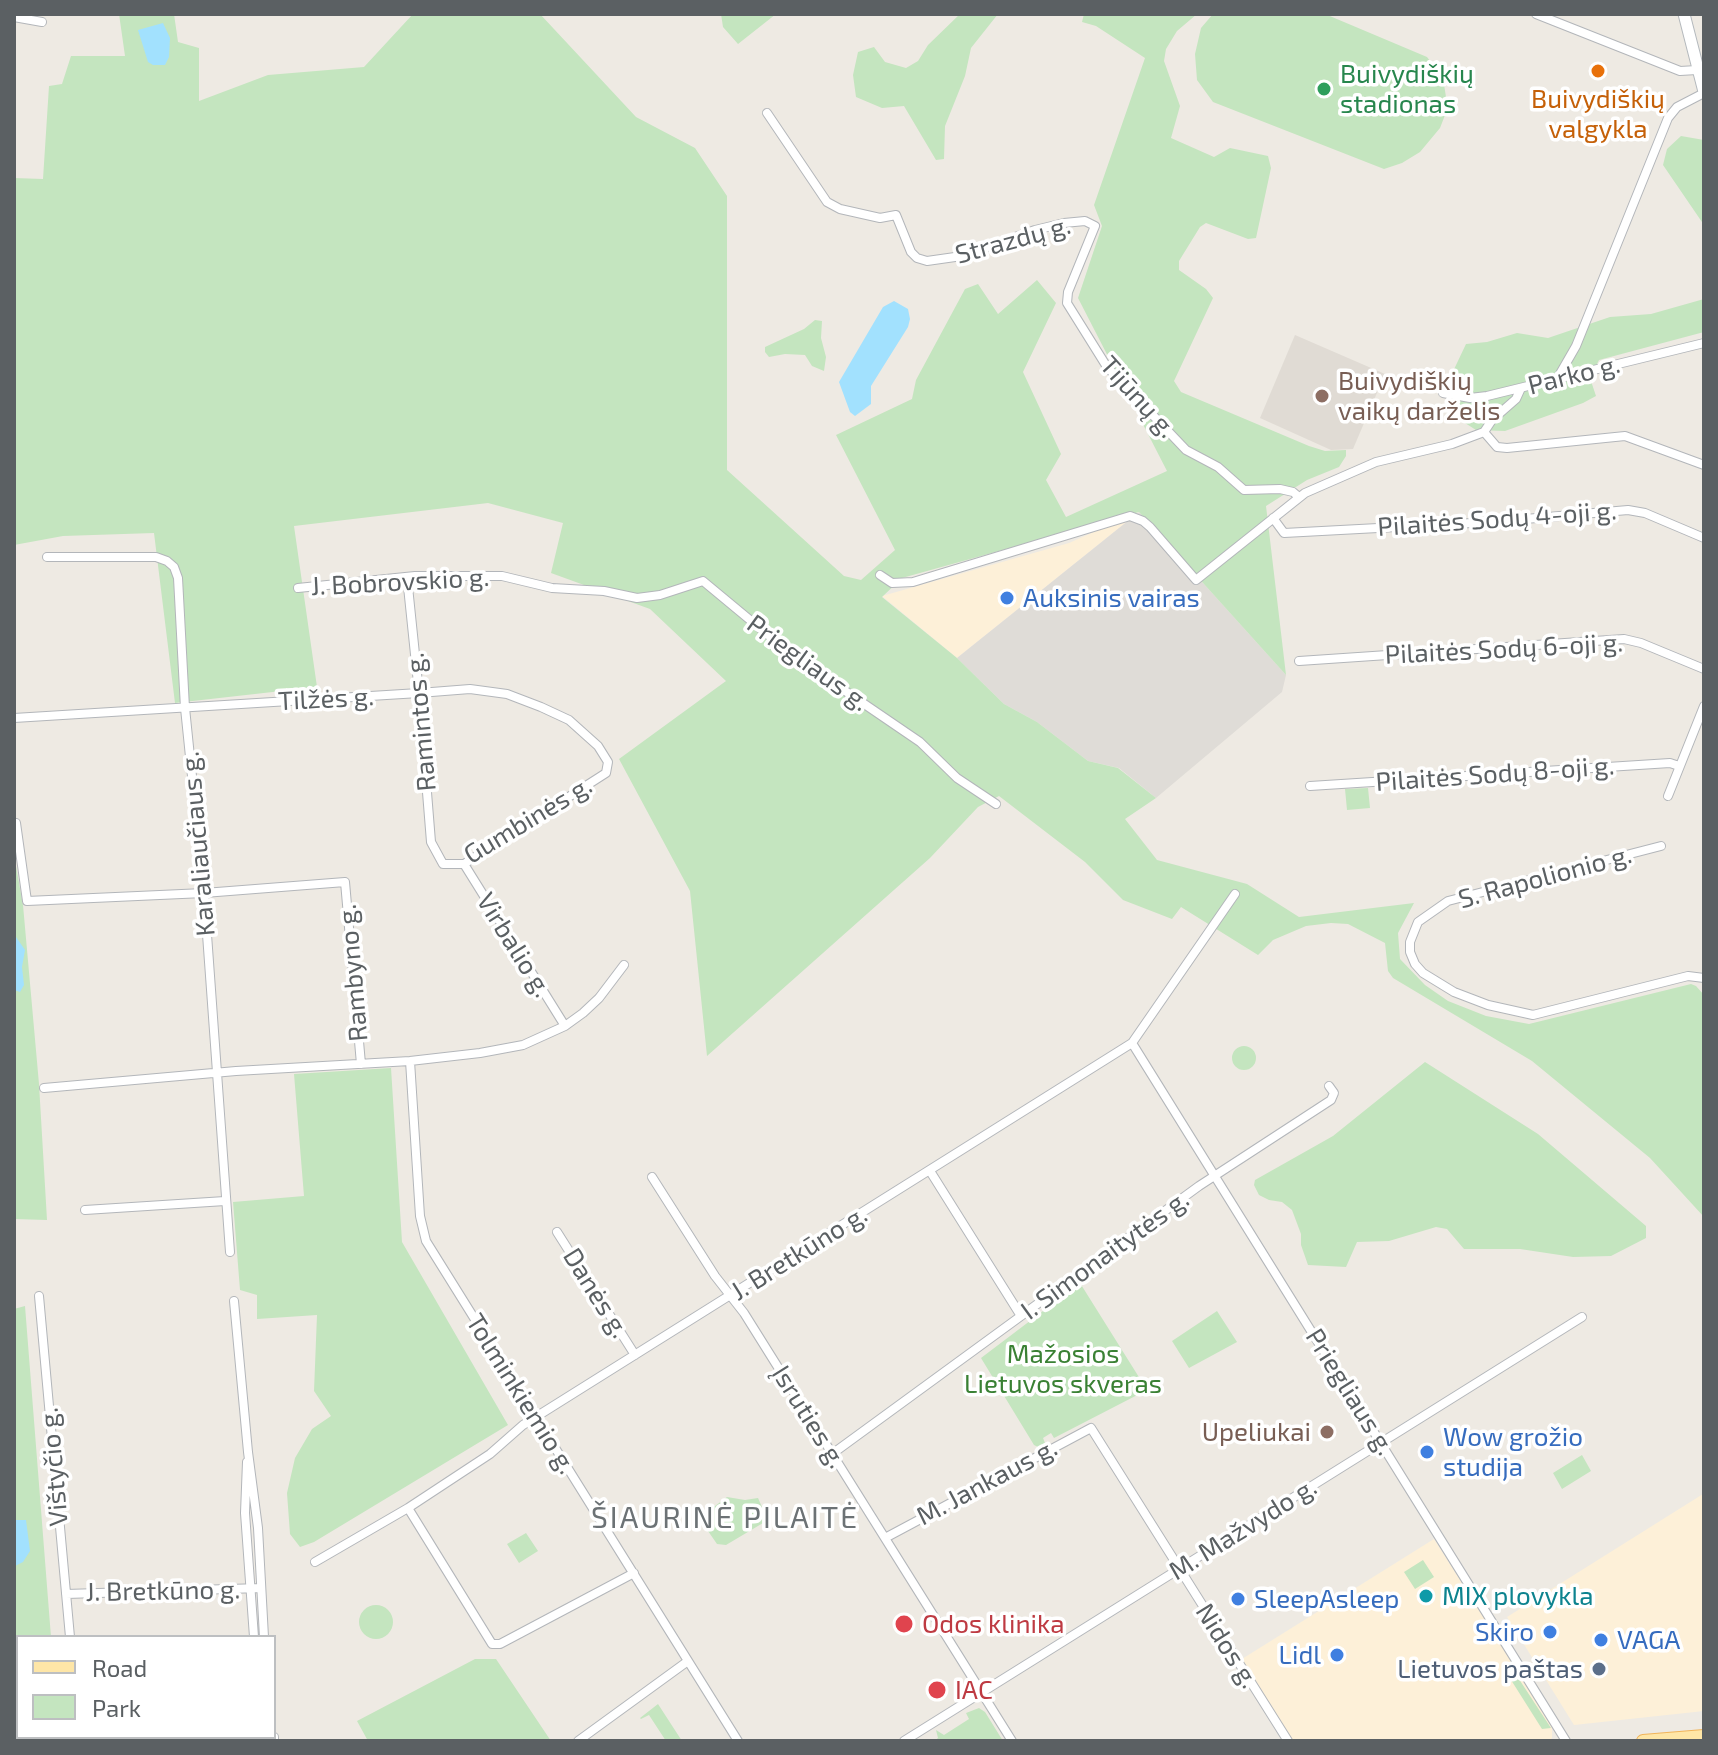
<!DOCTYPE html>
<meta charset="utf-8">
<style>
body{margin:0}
#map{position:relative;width:1718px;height:1755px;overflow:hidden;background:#eeeae3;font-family:"Exo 2",sans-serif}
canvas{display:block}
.frame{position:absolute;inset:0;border:16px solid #5b6063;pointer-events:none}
.legend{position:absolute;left:16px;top:1635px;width:260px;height:104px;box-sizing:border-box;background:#fff;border:2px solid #bdbfc1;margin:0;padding:10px 14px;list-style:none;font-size:24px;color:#5b6063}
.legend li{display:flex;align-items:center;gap:16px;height:40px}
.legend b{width:40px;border:2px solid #bdbfc1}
</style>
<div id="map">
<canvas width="1718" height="1755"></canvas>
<div class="frame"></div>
<ul class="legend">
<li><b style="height:10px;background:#fee6a7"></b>Road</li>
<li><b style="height:22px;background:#c4e5bf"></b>Park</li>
</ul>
</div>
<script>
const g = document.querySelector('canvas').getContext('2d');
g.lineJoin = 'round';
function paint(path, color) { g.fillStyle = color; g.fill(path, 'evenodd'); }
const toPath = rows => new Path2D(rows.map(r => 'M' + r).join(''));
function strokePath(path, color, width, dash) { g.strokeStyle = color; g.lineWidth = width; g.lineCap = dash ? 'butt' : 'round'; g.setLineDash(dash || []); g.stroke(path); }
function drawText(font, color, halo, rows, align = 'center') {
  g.font = font + ' "Exo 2",sans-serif'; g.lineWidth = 7; g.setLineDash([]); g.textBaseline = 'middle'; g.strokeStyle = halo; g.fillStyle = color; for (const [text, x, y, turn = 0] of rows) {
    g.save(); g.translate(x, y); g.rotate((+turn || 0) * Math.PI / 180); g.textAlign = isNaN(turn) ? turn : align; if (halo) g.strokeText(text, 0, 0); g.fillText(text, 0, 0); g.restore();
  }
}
paint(toPath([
 [1139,512,957,658,882,596,1069,543],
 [1703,1494,1704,1711,1574,1725,1507,1617],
 [1434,1539,1552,1725,1552,1738,1549,1741,1293,1741,1242,1659]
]), '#fdf0d8');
paint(toPath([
 [1139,512,1286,675,1282,692,1156,798,1119,768,1088,761,1037,722,1004,704,957,658]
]), '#dfdcd7');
paint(toPath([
 [1295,335,1385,374,1353,449,1331,450,1260,418]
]), '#e0dbd4');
paint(toPath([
 [119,14,174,14,178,42,199,48,199,101,268,75,364,67,413,14,540,14,636,117,695,148,727,196,727,470,844,576,861,580,895,550,836,435,912,399,916,380,965,289,978,284,998,314,1037,280,1056,303,1023,372,1061,454,1046,480,1066,517,1167,471,1078,298,1102,226,1094,205,1145,58,1096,26,1082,22,1084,14,1197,14,1177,31,1166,49,1164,61,1180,106,1171,138,1214,157,1230,148,1268,156,1271,168,1256,238,1248,239,1206,223,1200,227,1179,261,1179,270,1206,289,1213,298,1174,381,1181,392,1309,446,1325,451,1346,450,1346,456,1339,467,1307,480,1266,506,1286,675,1139,512,902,578,882,597,957,658,1004,704,1037,722,1088,761,1118,768,1156,798,1125,819,1157,860,1247,884,1299,917,1414,903,1398,933,1400,959,1425,985,1448,1001,1486,1016,1529,1024,1691,984,1696,986,1704,995,1704,1217,1650,1158,1532,1061,1393,978,1388,971,1385,943,1348,924,1331,923,1306,926,1273,940,1258,955,1181,907,1172,919,1123,900,1085,862,999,796,978,807,930,858,707,1056,690,891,619,759,726,681,650,609,551,573,563,523,488,503,294,526,317,687,175,703,154,533,63,536,14,545,14,178,43,179,49,86,62,84,71,56,125,56],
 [721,14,776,14,738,44,723,27],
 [960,14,998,14,971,48,965,76,945,126,944,159,936,160,904,106,882,108,856,97,853,75,858,52,874,47,885,62,906,68,918,61,928,45],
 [1213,14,1325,14,1427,57,1443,78,1446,97,1447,110,1440,128,1420,152,1402,163,1384,169,1213,102,1197,80,1195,54,1201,28],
 [1681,136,1704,140,1704,225,1663,165,1667,149],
 [1704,299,1704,332,1599,360,1590,378,1596,396,1583,403,1505,431,1476,430,1465,423,1450,406,1448,382,1466,344,1487,342,1517,333,1548,338,1610,317,1651,314],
 [815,320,822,321,821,338,826,357,824,371,812,366,805,355,785,354,769,357,765,352,765,347,804,329],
 [1368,788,1370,808,1347,810,1345,789],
 [14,855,23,905,39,1084,47,1220,14,1219],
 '1232 1058a12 12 0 1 1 24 0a12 12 0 1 1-24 0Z',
 [1425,1062,1538,1134,1646,1226,1646,1238,1611,1256,1573,1257,1520,1249,1464,1249,1447,1229,1436,1227,1389,1241,1357,1242,1346,1267,1308,1265,1301,1245,1301,1234,1292,1210,1282,1202,1269,1200,1259,1195,1254,1185,1255,1180,1333,1136],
 [391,1068,402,1242,508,1425,314,1542,300,1547,290,1534,287,1493,295,1458,312,1429,331,1416,314,1391,317,1315,257,1319,257,1295,240,1290,233,1202,304,1196,294,1074],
 [1080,1283,1147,1390,1054,1438,1051,1433,1043,1438,1045,1443,1038,1447,1034,1445,981,1358],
 [25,1306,51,1637,18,1637,18,1709,14,1701,14,1565,18,1520,14,1520,14,1309],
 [1217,1311,1237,1342,1189,1368,1172,1341],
 [1582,1455,1591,1471,1562,1489,1553,1473],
 [727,1497,745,1500,758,1498,766,1516,763,1523,726,1545,717,1544,699,1518],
 [526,1533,538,1551,519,1563,507,1544],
 [1423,1560,1434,1577,1415,1589,1404,1572],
 '359 1622a17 17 0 1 1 34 0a17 17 0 1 1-34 0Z',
 [475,1659,496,1659,551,1741,368,1741,357,1721],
 [1510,1669,1513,1670,1551,1728,1542,1729,1506,1672],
 [658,1704,682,1741,666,1741,649,1715,641,1719,640,1718],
 [979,1708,985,1712,1003,1741,934,1741,938,1738,936,1730,944,1735,969,1719,966,1713]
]), '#c4e5bf');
paint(toPath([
 [163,23,170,38,169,57,165,65,153,65,148,62,138,30],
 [894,301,908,309,910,319,908,327,871,386,871,404,855,416,850,412,839,382,883,307],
 [14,934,25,950,22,967,24,985,20,992,14,990],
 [14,1520,26,1520,30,1551,23,1562,15,1566]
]), '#a2e1fe');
const minor = toPath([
 [1536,14,1680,71,1697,70],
 [14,17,42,22],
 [767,113,827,202,840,209,880,218,896,215,911,252,917,258,927,261,962,256,1035,230,1064,223,1085,221,1095,226,1068,292,1067,303,1107,367,1186,450,1218,467,1244,490,1280,489,1293,492,1299,497],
 [1557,379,1576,346,1668,118,1677,107,1704,93],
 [1443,393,1470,398,1487,396,1704,343],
 [1484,432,1497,447,1507,448,1625,436,1704,465],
 [1484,432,1492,420,1516,399,1521,388],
 [1273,518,1284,533,1491,522,1628,510,1645,513,1704,538],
 [47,557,156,557,167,561,174,567,178,578,185,708,204,893,230,1252],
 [880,575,892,583,913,582,1130,516,1143,521,1150,527,1196,580,1305,493,1376,462,1452,444,1484,432],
 [298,588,415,576,502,576,552,588,604,591,637,598,660,595,703,581,791,654,920,742,957,778,996,804],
 [1299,661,1624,639,1641,643,1704,669],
 [14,718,419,693,470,689,507,694,541,707,569,720,598,746,608,762,606,773,464,864,443,864,431,842,419,693,407,577],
 [1310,786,1670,763,1679,766],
 [1668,796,1704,706],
 [16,823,27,901,204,893,345,882,361,1064],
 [1661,846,1448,901,1418,922,1410,942,1410,952,1415,964,1423,973,1454,992,1488,1005,1533,1015,1688,976,1704,978],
 [464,864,565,1026],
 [1132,1043,1566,1741],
 [410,1061,420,1216,426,1241,738,1741],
 [44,1088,236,1071,410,1061,480,1053,523,1045,565,1026,583,1013,599,998,624,965],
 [930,1171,1021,1316],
 [652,1177,715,1276,744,1313,1012,1741],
 [85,1210,225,1201],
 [557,1232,635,1355],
 [39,1296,70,1637],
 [234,1301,248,1452,258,1528,264,1637],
 [832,1454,1199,1186,1331,1100,1334,1093,1329,1086],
 [247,1462,245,1513,254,1637],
 [408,1508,492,1644,500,1644,634,1573],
 [885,1538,1091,1428,1288,1741],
 [315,1562,408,1508,490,1454,523,1425,1132,1043,1235,894],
 [66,1594,261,1588],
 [77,1737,78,1741],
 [263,1737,264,1741],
 [274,1737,274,1741],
 [578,1741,688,1661],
 [904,1741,1582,1317]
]);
const secondary = toPath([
 [1684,14,1704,92]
]);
const primary = toPath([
 [1643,1741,1704,1736]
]);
strokePath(minor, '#b3b6ba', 10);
strokePath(secondary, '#b4b9bd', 13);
strokePath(primary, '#f0b45a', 14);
strokePath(minor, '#fff', 8);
strokePath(secondary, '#fff', 11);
strokePath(primary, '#fee6a7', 12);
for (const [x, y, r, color] of [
 [1598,71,8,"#e8710a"],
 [1324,89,8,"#2e9e5b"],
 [1322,396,8,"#8d6e63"],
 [1007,598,8,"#3f7fe0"],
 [1327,1432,8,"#8d6e63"],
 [1427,1452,8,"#3f7fe0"],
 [1426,1596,8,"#0f9aa8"],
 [1238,1599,8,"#3f7fe0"],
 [904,1624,10,"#e0444e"],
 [1550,1632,8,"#3f7fe0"],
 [1601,1640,8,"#3f7fe0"],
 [1337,1655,8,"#3f7fe0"],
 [1599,1669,8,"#5c6f8a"],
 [937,1690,10,"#e0444e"]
]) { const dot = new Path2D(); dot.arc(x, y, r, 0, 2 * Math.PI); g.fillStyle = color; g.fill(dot); strokePath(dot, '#fff', 3); }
drawText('26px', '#27864d', '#fff', [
 ["Buivydiškių",1340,74],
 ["stadionas",1340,104]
], 'left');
drawText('26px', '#c56008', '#fff', [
 ["Buivydiškių",1598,99],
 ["valgykla",1598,129]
]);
drawText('26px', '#5b6063', '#fff', [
 ["Strazdų g.",1013,240,-15],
 ["Parko g.",1574,375,-14],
 ["Tijūnų g.",1138,397,48],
 ["Pilaitės Sodų 4-oji g.",1497,519,-4],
 ["J. Bobrovskio g.",400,582,-3],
 ["Pilaitės Sodų 6-oji g.",1504,649,-3],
 ["Priegliaus g.",808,663,36],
 ["Tilžės g.",326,699,-3],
 ["Ramintos g.",421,722,-95],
 ["Pilaitės Sodų 8-oji g.",1495,774,-4],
 ["Gumbinės g.",528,820,-31],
 ["Karaliaučiaus g.",198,844,-95],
 ["S. Rapolionio g.",1545,877,-15],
 ["Virbalio g.",514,945,58],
 ["Rambyno g.",353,973,-95],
 ["J. Bretkūno g.",799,1253,-32],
 ["I. Simonaitytės g.",1105,1255,-36],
 ["Danės g.",596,1293,58],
 ["Priegliaus g.",1350,1392,58],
 ["Tolminkiemio g.",521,1394,58],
 ["Įsruties g.",809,1417,58],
 ["Vištyčio g.",54,1467,-95],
 ["M. Jankaus g.",987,1482,-28],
 ["M. Mažvydo g.",1243,1529,-32],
 ["J. Bretkūno g.",163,1591,-1],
 ["Nidos g.",1227,1646,58]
]);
drawText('26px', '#785e54', '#fff', [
 ["Buivydiškių",1338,381],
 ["vaikų darželis",1338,411],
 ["Upeliukai",1311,1432,"right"]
], 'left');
drawText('26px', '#366cbe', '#fff', [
 ["Auksinis vairas",1023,598],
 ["Wow grožio",1443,1437],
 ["studija",1443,1467],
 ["SleepAsleep",1254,1599],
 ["Skiro",1534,1632,"right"],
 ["VAGA",1617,1640],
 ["Lidl",1321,1655,"right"]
], 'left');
drawText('26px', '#3a8134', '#fff', [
 ["Mažosios",1063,1354],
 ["Lietuvos skveras",1063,1384]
]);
drawText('26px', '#0d838f', '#fff', [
 ["MIX plovykla",1442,1596]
], 'left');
drawText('26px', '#be3a42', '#fff', [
 ["Odos klinika",922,1624],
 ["IAC",955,1690]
], 'left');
drawText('26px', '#4e5e75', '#fff', [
 ["Lietuvos paštas",1583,1669]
], 'right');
g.letterSpacing = '2px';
drawText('30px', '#6c7275', '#fff', [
 ["ŠIAURINĖ PILAITĖ",725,1518]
]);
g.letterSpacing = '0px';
</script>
